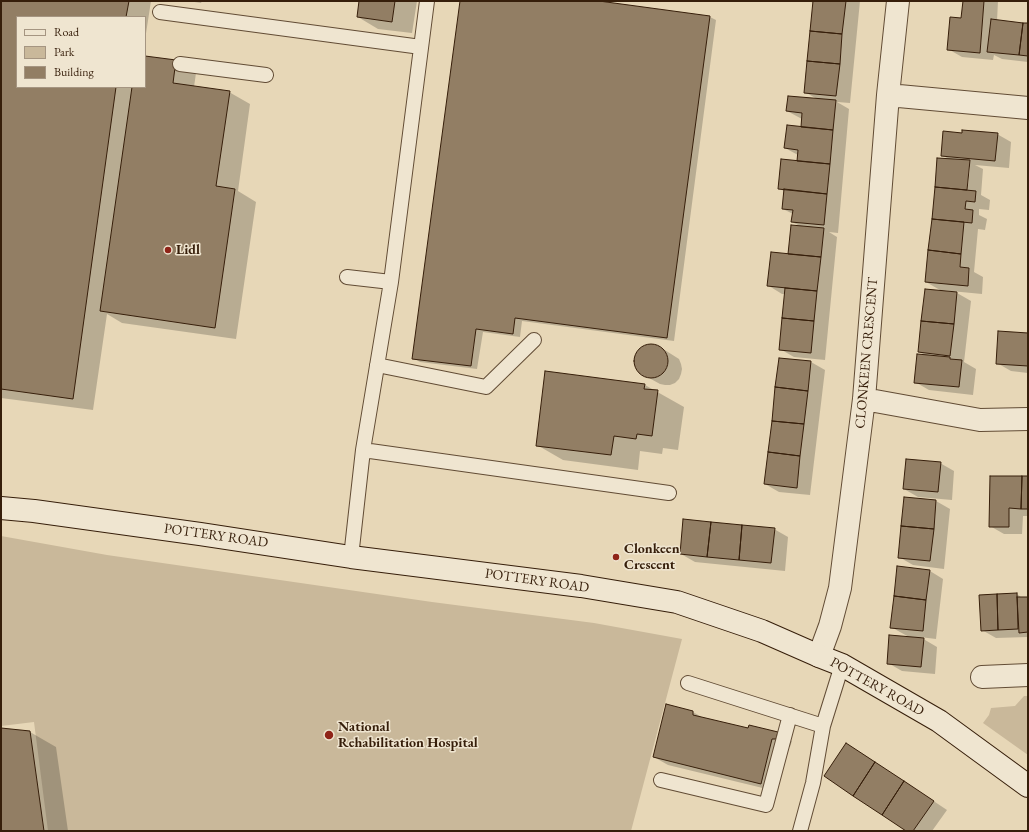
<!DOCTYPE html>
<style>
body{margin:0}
#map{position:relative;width:1029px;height:832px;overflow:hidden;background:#e7d7b7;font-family:"EB Garamond",serif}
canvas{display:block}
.frame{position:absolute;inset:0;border:2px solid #361e0a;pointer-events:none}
.legend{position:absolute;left:16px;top:16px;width:130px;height:72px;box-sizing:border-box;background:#efe5d0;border:1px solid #a59581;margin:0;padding:5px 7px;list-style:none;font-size:12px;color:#361e0a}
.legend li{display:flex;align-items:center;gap:8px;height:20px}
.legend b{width:20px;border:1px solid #a59581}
</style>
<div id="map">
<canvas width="1029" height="832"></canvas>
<div class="frame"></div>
<ul class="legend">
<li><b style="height:5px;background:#efe5d0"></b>Road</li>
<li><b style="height:11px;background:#c9b89a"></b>Park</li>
<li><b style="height:11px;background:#927e64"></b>Building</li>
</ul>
</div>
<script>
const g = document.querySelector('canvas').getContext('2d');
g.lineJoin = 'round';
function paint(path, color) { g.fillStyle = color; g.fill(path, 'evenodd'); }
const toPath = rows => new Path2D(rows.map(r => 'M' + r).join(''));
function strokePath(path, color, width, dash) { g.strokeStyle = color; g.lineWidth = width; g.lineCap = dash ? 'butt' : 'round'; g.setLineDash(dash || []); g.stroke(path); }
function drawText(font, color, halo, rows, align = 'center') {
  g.font = font + ' "EB Garamond",serif'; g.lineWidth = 3; g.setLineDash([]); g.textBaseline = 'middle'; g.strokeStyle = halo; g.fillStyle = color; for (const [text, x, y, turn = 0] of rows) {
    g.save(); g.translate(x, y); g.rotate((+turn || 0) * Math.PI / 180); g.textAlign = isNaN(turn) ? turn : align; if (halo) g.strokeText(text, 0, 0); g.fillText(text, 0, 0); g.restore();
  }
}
paint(toPath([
 [1,536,107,555,432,602,594,623,682,639,631,831,48,831,34,722,1,726],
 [1024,696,1028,696,1028,755,983,723,989,715,991,708,1015,706]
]), '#c9b89a');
paint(toPath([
 [1,1,151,1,145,40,145,17,17,17,17,87,145,87,145,57,196,73,194,87,229,92,250,104,238,191,256,202,236,339,122,323,107,314,93,410,1,398],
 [188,1,202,1,201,3],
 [360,1,417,1,412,33,378,29,358,17],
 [461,1,591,1,710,17,716,20,674,341,522,321,520,337,483,332,477,369,420,362,413,358],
 [808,1,860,1,850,103,837,102,849,109,838,233,829,232,837,237,825,360,794,357,780,349,785,294,782,294,769,286,789,255,800,226,792,222,793,214,783,209,785,192,779,188,798,162,798,155,785,148,802,128,802,119,787,111,817,99,805,92,814,3],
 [964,1,998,1,997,21,1028,24,1028,62,1002,59,994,55,993,60,962,57,948,49,962,19],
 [963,134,997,134,1011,142,1009,168,975,165,983,169,981,195,990,200,989,210,979,209,979,215,987,219,985,230,978,229,974,272,983,277,982,294,940,290,926,282,938,159,950,160,942,155],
 [968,167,970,167,967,195,965,195],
 [957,293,971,301,964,362,976,369,973,395,929,390,915,382,927,356,919,352],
 [1028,334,1028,373,1011,371,997,363],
 [650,345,655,345,660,347,679,359,681,364,682,369,681,374,679,379,675,383,670,385,665,385,660,384,640,373,637,368,635,364,637,353,640,349,645,346],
 [811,362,825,370,810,495,779,492,765,484],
 [645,385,684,407,678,450,663,448,662,454,640,451,638,470,563,460,537,445],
 [940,463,954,471,952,500,918,497,904,489],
 [1028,477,1028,516,1023,516,1022,534,1004,534,990,526],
 [905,498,936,501,950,509,944,569,913,565,899,557],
 [774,529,788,537,785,571,695,562,681,554],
 [930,571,943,579,936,639,920,637,937,647,935,674,902,671,888,663,909,637,891,627],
 [1017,594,1022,598,1028,598,1028,637,996,638,982,630],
 [667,705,693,712,705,719,749,730,750,726,778,733,792,741,790,747,786,746,775,791,668,765,654,757],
 [1,729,30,732,56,747,68,831,1,831],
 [847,744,860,752,947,810,932,831,907,831]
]), '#0003');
const building = toPath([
 [1,1,129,1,126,17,17,17,17,87,116,87,73,399,1,389,1,1],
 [359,1,395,1,392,22,357,17,359,1],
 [460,1,599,1,710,16,667,338,515,318,513,334,476,329,471,366,412,359,460,1],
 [813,1,846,1,842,34,810,31,813,1],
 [963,1,984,1,980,53,947,50,950,17,961,18,963,1],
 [991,19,1023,23,1019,55,987,52,991,19],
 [1023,23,1028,23,1028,56,1019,55,1023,23],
 [810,31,842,34,840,64,807,61,810,31],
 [145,56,176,60,173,83,230,91,216,186,235,189,215,328,100,311,132,87,145,87,145,56],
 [807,61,840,64,836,96,804,93,807,61],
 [788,96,836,100,833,130,801,127,802,113,786,111,788,96],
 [787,125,833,130,830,164,797,161,798,150,784,148,787,125],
 [962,130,998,133,995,161,941,156,943,131,962,133,962,130],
 [937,158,970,160,967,190,935,187,937,158],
 [781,159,830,164,827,194,778,189,781,159],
 [935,187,976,191,975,202,966,201,965,209,973,210,972,223,932,219,935,187],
 [784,189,827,194,824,225,791,222,793,210,782,209,784,189],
 [932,219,964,222,961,254,928,250,932,219],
 [791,225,824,228,821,257,788,254,791,225],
 [928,250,961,254,960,267,969,268,968,286,925,282,928,250],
 [771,252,821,257,817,291,767,286,771,252],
 [785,288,817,291,814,321,782,318,785,288],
 [925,289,957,292,954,324,921,321,925,289],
 [782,318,814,321,811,353,779,350,782,318],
 [921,321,954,324,950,356,918,352,921,321],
 [998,331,1028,333,1028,366,996,364,998,331],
 '634 361a17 17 0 1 1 34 0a17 17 0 1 1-34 0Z',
 [917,354,950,357,950,359,962,360,959,387,914,383,917,354],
 [779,358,811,361,808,391,775,387,779,358],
 [545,371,645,384,644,389,658,390,652,436,637,434,636,439,614,436,611,455,536,446,545,371],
 [775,387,808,391,804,424,772,421,775,387],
 [772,421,804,424,800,456,768,452,772,421],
 [768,452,800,456,797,488,764,484,768,452],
 [906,459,941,462,938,492,903,489,906,459],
 [990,476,1022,476,1021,509,1009,508,1009,527,989,527,990,476],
 [1022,476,1028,476,1028,509,1021,509,1022,476],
 [904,497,936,500,934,529,901,526,904,497],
 [683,519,711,522,707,557,680,554,683,519],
 [711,522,742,525,739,560,707,557,711,522],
 [742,525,775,528,771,563,739,560,742,525],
 [901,526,934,529,930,561,898,558,901,526],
 [897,566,930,570,926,600,894,596,897,566],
 [1017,593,1018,629,998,630,997,594,1017,593],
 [997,594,998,630,981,631,979,595,997,594],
 [894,596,926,600,923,631,890,628,894,596],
 [1017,597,1028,597,1028,632,1019,633,1017,597],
 [889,635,924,638,921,667,887,664,889,635],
 [666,704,693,711,693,715,748,728,749,725,778,732,776,739,772,739,761,784,653,757,666,704],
 [1,728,30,731,44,831,1,831,1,728],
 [846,743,875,762,853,796,824,776,846,743],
 [875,762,904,781,882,815,853,796,875,762],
 [904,781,934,801,913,831,906,831,882,815,904,781]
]);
paint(building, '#927e64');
strokePath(building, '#361e0a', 1);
const lane = toPath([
 [160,12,421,47],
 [180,64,266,75],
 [347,277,391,282],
 [377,365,486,387,534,340],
 [363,450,669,493],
 [351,557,363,450,391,282,427,1],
 [688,683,823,726,842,665],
 [661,780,766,805,790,715],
 [800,831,813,783,823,726]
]);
const street = toPath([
 [888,95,1028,108],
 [864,399,980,420,1028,419],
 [819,656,830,626,840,588,864,399,888,95,898,1],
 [982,677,1028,675]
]);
const secondary = toPath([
 [1,508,34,511,200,534,351,557,581,586,677,602,762,631,819,656,842,665,939,721,1028,786]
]);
strokePath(lane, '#624c35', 16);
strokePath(street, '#624c35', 24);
strokePath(secondary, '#361e0a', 24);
strokePath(lane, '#efe5d0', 14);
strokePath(street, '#efe5d0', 22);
strokePath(secondary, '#efe5d0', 22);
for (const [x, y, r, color] of [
 [168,250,4,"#8f2418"],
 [616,557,4,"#8f2418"],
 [329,735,5,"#8f2418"]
]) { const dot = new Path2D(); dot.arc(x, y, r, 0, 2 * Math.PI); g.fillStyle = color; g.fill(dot); strokePath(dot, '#efe5d0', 1.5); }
drawText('bold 14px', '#361e0a', '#efe5d0', [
 ["Lidl",176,250],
 ["Clonkeen",624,549],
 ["Crescent",624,565],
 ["National",338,727],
 ["Rehabilitation Hospital",338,743]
], 'left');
drawText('14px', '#361e0a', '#efe5d0', [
 ["CLONKEEN CRESCENT",867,353,-85],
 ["POTTERY ROAD",216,536,8],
 ["POTTERY ROAD",537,581,8],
 ["POTTERY ROAD",877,687,29]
]);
</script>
